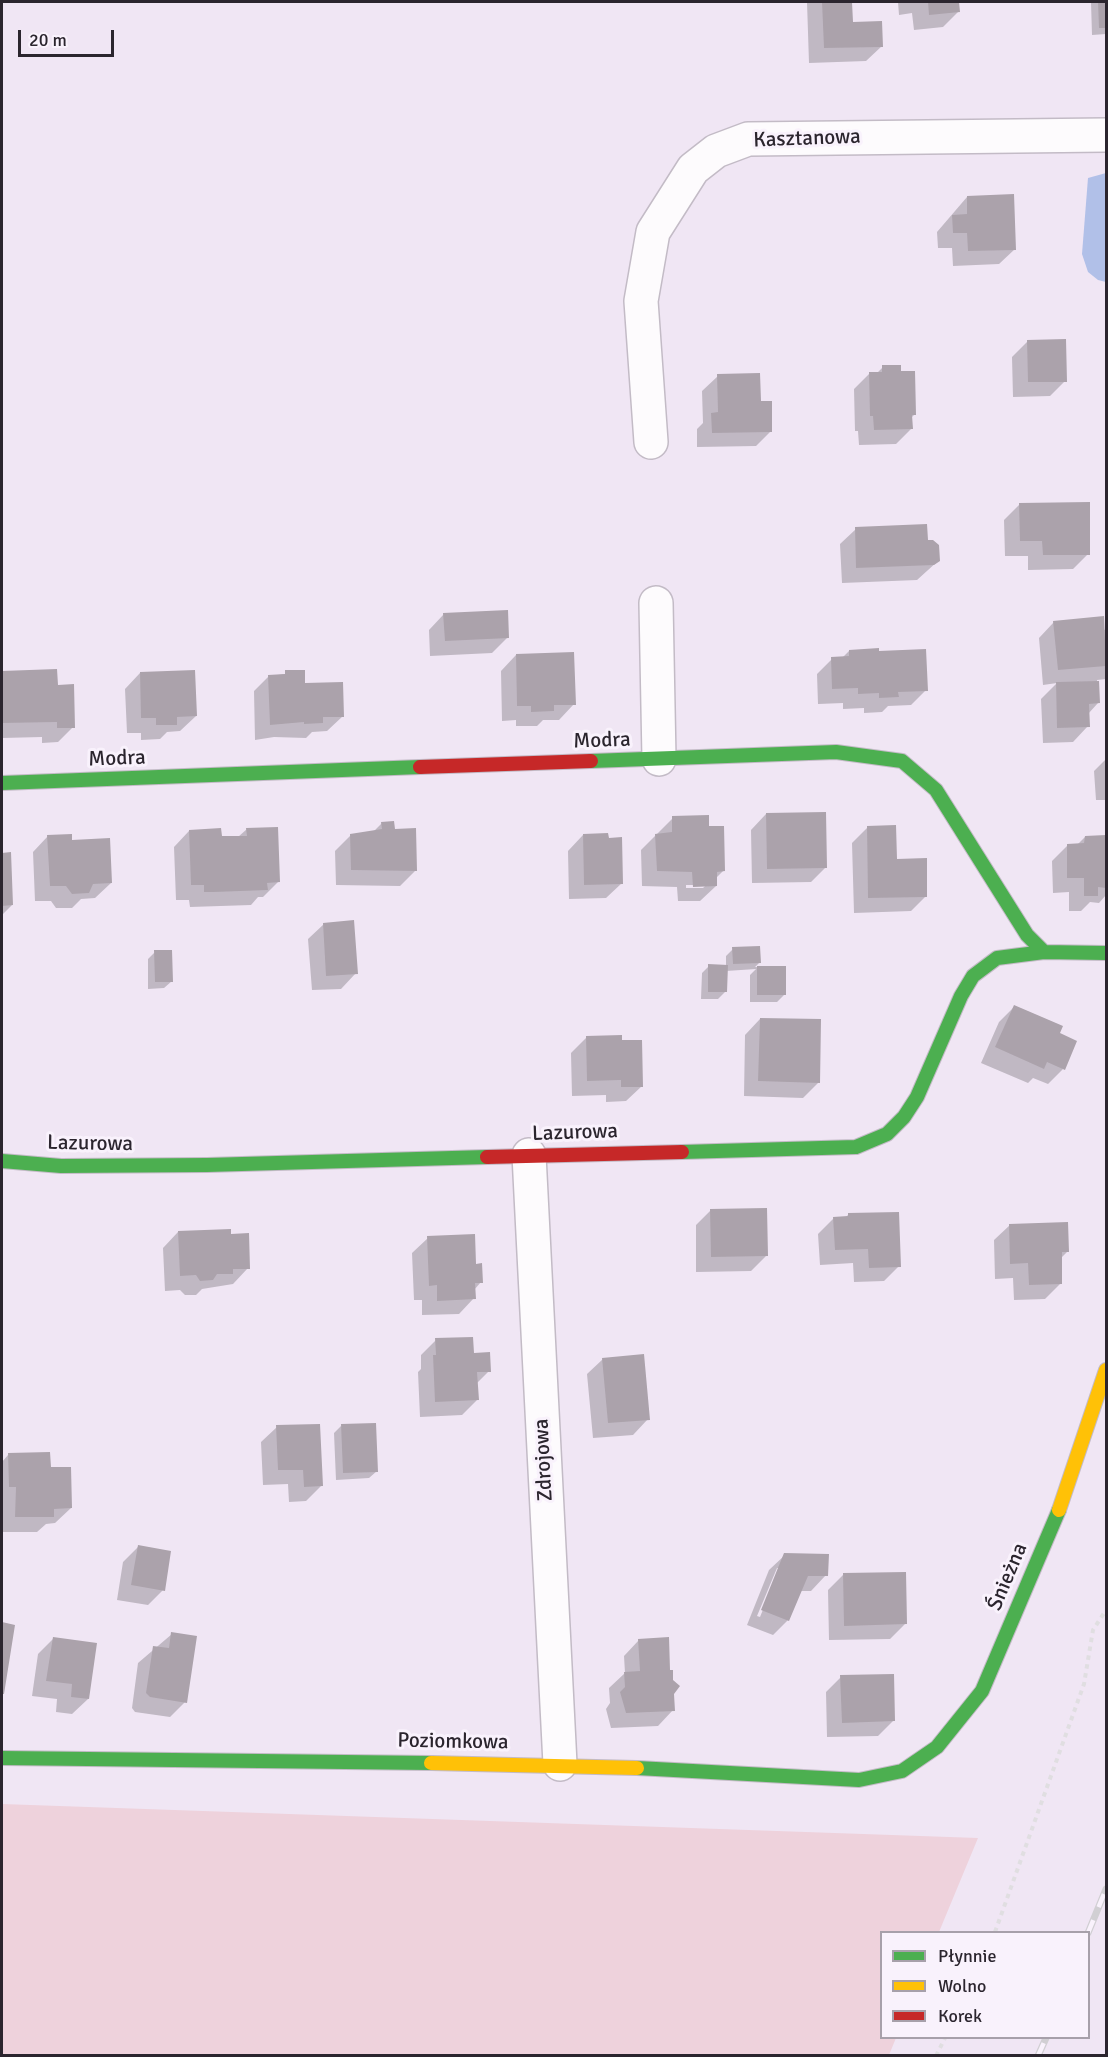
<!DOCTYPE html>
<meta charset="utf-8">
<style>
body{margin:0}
#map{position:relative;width:1108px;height:2057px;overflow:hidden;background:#f0e6f4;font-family:Signika,sans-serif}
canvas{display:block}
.frame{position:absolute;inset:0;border:3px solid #2b252e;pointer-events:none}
.legend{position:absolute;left:880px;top:1931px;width:210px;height:108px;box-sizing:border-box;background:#f9f2fc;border:2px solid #a7a0aa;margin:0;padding:8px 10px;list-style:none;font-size:18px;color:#2b252e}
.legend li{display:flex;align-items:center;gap:12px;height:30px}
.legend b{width:30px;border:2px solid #a7a0aa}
.scale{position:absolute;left:18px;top:30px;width:96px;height:27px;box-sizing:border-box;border:3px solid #2b252e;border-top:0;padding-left:8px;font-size:18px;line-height:21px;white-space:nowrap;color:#2b252e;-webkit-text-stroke:4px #f9f2fc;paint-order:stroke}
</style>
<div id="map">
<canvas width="1108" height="2057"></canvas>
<div class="frame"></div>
<ul class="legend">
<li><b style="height:8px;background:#4caf50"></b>Płynnie</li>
<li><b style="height:8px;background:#ffc107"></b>Wolno</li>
<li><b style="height:8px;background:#c62828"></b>Korek</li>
</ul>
<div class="scale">20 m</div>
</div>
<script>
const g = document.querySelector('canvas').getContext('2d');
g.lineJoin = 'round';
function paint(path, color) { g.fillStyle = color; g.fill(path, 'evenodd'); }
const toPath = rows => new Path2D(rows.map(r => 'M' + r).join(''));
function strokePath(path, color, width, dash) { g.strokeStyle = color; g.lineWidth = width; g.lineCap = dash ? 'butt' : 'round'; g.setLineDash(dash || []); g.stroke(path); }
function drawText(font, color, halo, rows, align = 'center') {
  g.font = font + ' Signika,sans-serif'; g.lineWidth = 6; g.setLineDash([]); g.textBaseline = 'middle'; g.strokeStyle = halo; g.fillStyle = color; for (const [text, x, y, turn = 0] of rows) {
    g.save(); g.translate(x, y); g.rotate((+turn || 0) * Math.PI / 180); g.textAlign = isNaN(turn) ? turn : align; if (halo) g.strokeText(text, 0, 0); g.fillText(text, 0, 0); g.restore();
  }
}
paint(toPath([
 [2,1804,978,1838,939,1932,882,1932,882,2038,896,2038,889,2055,2,2056]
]), '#eed2dc');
paint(toPath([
 [1106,173,1106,282,1098,280,1088,272,1082,254,1088,178]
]), '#b1c0e8');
paint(toPath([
 [807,2,851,2,851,23,882,46,866,61,809,63],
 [898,2,958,2,959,11,943,27,914,30,912,13,899,15],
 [1091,2,1106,2,1106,34,1092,35],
 [967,197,1015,249,999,264,953,266,952,248,938,248,937,232],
 [1028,341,1065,381,1050,396,1013,397,1012,357],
 [883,367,900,373,915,414,911,418,911,429,896,444,859,445,858,431,855,431,854,389,869,374,876,374],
 [718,376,760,403,771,431,756,446,697,447,697,429,703,423,702,391],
 [1020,504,1088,554,1073,569,1028,570,1028,556,1005,556,1004,520],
 [856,529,926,542,938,561,917,580,842,583,840,544],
 [444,614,508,637,492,653,430,656,429,630],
 [1054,622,1106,630,1106,679,1097,680,1098,703,1088,714,1088,726,1073,742,1043,743,1041,699,1057,683,1043,685,1039,638],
 [849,651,925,651,926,690,911,705,888,706,882,712,864,713,864,708,843,709,843,703,818,704,817,674,832,659,842,658],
 [516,655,574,704,559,720,543,720,537,726,516,726,516,720,502,721,501,671],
 [56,671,56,686,73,727,58,742,42,743,42,737,2,738,2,672],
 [304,672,304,685,343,716,327,731,312,732,306,738,274,737,255,740,254,691,269,676],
 [140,673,196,716,180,731,167,732,160,739,141,740,141,733,127,733,125,689],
 [1106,759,1106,800,1096,800,1094,771],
 [766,814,826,867,811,882,752,883,751,830],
 [673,818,708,828,724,870,715,879,716,886,700,901,678,901,677,887,642,886,641,850],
 [686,885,706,885,703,888,686,888],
 [382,823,415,871,400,886,336,885,335,851,351,835,373,832],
 [868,827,926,896,911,911,854,913,852,843],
 [247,829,279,881,263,897,258,897,251,905,190,907,189,900,176,900,174,847,189,831,220,838,238,837],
 [583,835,622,883,606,898,569,899,568,851],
 [48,836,70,841,111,883,95,898,81,899,72,908,56,908,51,901,35,901,33,852],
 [1085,837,1106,837,1106,895,1099,903,1090,902,1081,911,1069,911,1069,892,1053,893,1052,861,1068,845,1077,845],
 [2,854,10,854,12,905,2,915],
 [324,924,356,973,341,989,312,990,308,939],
 [733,949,760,962,755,967,785,968,784,995,777,1002,750,1002,750,975,756,969,726,971,726,991,718,999,701,999,702,973,709,966,726,966,726,956],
 [155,952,172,981,164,988,148,989,148,959],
 [1014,1007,1063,1069,1048,1084,1033,1078,1028,1083,981,1063,999,1022],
 [760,1019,819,1082,803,1098,744,1096,745,1035],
 [587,1037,642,1086,626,1101,606,1102,606,1095,572,1096,571,1053],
 [711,1210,766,1256,751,1271,696,1272,696,1225],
 [848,1215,899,1266,884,1281,854,1282,853,1263,820,1265,818,1234,834,1218,845,1218],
 [1010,1225,1067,1252,1060,1259,1061,1283,1045,1299,1014,1300,1013,1278,995,1279,994,1240],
 [178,1232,230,1235,248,1268,233,1284,202,1289,196,1295,185,1295,180,1290,165,1291,163,1248],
 [428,1238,474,1265,481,1282,474,1290,474,1298,459,1314,422,1315,422,1300,414,1300,412,1253],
 [436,1340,472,1355,489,1371,476,1384,477,1400,462,1415,420,1417,418,1372,421,1369,421,1355],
 [603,1359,648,1419,633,1435,593,1438,587,1374],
 [341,1426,377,1471,369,1478,336,1480,334,1433],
 [277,1427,321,1486,306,1501,289,1502,288,1484,263,1485,261,1442],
 [8,1455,49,1469,71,1508,55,1523,46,1524,37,1532,2,1532,2,1462],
 [138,1547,163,1590,148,1605,117,1600,123,1562],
 [785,1555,826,1575,811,1591,800,1591,788,1620,773,1635,747,1625,769,1570],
 [777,1568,780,1568,760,1617,757,1616],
 [843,1575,905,1624,890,1639,829,1640,828,1590],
 [2,1624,13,1626,2,1695],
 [172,1634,185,1702,170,1717,135,1712,132,1708,138,1663],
 [54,1638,88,1699,72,1714,56,1712,57,1699,32,1696,38,1654],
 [639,1640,672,1693,673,1710,658,1726,611,1728,606,1709,610,1703,609,1688,625,1673,624,1656],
 [841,1677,894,1720,878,1736,827,1737,826,1692]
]), '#0003');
paint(toPath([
 [822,2,852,2,853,22,882,21,883,47,824,48],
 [928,2,959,2,960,12,929,15],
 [1098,2,1106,2,1106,28,1099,28],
 [1014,194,1016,250,968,251,967,233,953,233,952,215,967,214,967,196],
 [1066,339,1067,382,1028,382,1027,340],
 [882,365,901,365,901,371,915,371,916,415,912,415,913,429,874,430,873,416,870,416,869,372,882,372],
 [760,373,761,401,772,401,772,432,712,433,711,413,718,412,717,374],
 [1090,502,1090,555,1043,555,1042,541,1020,541,1019,503],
 [927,524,928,540,933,540,939,545,940,561,934,565,856,568,855,527],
 [508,610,509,638,445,641,443,613],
 [1104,616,1106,666,1058,670,1053,621],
 [879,648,879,651,926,649,928,691,898,692,899,697,879,698,879,693,858,694,858,688,832,689,831,657,849,656,849,650],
 [574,652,576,705,554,705,554,711,531,712,531,706,517,706,516,654],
 [57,669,58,685,74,684,75,728,57,728,57,722,2,723,2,671],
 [195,670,197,716,177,717,177,725,156,725,156,718,141,718,140,672],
 [285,670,305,670,305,683,343,682,344,717,323,717,323,723,304,724,304,722,270,725,268,675,285,674],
 [1099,681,1100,703,1089,704,1090,727,1057,728,1056,682],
 [826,812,827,868,767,869,766,813],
 [709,815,709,826,724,826,725,871,717,872,717,886,693,887,692,872,657,871,655,834,672,832,672,816],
 [394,821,395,829,416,828,417,871,351,870,350,834,382,829,381,822],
 [896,825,897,859,927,858,927,897,868,898,867,826],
 [278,827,280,882,267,883,268,890,214,892,204,892,204,885,191,885,189,830,221,828,222,836,247,836,246,828],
 [608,833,609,838,622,837,623,884,584,885,583,834],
 [72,834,72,840,110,838,112,883,93,884,89,893,72,894,66,886,50,886,47,835],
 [1106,835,1106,888,1098,887,1098,896,1084,896,1084,878,1067,878,1067,844,1084,843,1085,836],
 [11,852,13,905,2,906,2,853],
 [354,920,358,974,326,976,323,923],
 [760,946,761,963,733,964,732,947],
 [154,950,172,950,173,982,155,982],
 [708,964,728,965,727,992,708,992],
 [757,966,786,966,786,995,757,995],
 [1014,1005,1063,1026,1060,1033,1077,1041,1065,1070,1047,1062,1044,1069,995,1047],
 [760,1018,821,1019,820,1083,758,1081],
 [622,1035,622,1040,642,1040,643,1087,621,1087,621,1080,587,1081,586,1036],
 [767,1208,768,1256,711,1257,710,1209],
 [899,1212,901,1267,869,1268,868,1249,835,1250,833,1217,848,1216,848,1213],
 [1068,1222,1069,1252,1062,1252,1062,1284,1029,1285,1028,1263,1010,1264,1009,1224],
 [231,1229,231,1234,249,1233,250,1269,233,1269,233,1274,217,1274,213,1280,200,1281,196,1275,180,1276,178,1231],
 [475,1234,476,1264,482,1263,483,1283,475,1283,476,1299,437,1301,437,1285,429,1286,427,1236],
 [473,1337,474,1353,490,1352,491,1372,477,1372,479,1400,435,1402,433,1355,436,1355,435,1338],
 [644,1354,650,1420,608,1423,602,1358],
 [376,1423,378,1472,343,1473,341,1424],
 [320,1424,323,1486,304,1487,303,1470,278,1470,276,1425],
 [50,1452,51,1467,71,1467,72,1508,54,1509,54,1517,15,1517,16,1487,9,1487,8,1453],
 [138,1545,171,1551,165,1591,131,1585],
 [784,1553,829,1554,828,1576,808,1576,789,1621,761,1610],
 [906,1572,907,1624,844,1626,843,1573],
 [2,1622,15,1625,4,1694,2,1694],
 [171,1632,197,1636,187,1703,150,1697,146,1693,153,1646,169,1648],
 [53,1637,97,1643,89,1699,71,1697,72,1684,46,1681],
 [669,1637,670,1670,673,1670,673,1680,680,1686,674,1694,675,1711,626,1713,620,1692,625,1687,624,1672,640,1671,638,1639],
 [894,1674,895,1721,842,1723,840,1675]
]), '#aba2ab');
const street = toPath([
 [651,442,641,301,653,232,693,169,716,151,748,139,1106,135],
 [656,603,659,759],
 [529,1155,560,1764]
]);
const fast = toPath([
 [591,761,836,752,902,761,936,790,1027,935,1044,952,1106,953],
 [2,783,420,767],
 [682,1152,856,1147,887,1134,904,1117,917,1097,961,996,973,976,997,958,1044,952],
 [2,1161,61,1166,207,1165,487,1157],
 [2,1758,431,1763],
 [637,1768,859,1780,902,1771,937,1747,982,1691,1059,1510]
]);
const slow = toPath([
 [1059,1510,1106,1370],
 [431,1763,637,1768]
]);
const jam = toPath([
 [420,767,591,761],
 [487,1157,682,1152]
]);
strokePath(street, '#c3bbc6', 36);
strokePath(fast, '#c3bbc6', 16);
strokePath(slow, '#c3bbc6', 16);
strokePath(jam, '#c3bbc6', 16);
strokePath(toPath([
 [995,1932,1084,1684,1093,1630,1106,1610],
 [936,2056,945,2038]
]), '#e0dee1', 4, [4.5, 4.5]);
strokePath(street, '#fdfbfd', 33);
strokePath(fast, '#4caf50', 14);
strokePath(slow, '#ffc107', 14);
strokePath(jam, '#c62828', 14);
const rail = toPath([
 [1088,1933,1106,1889],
 [1038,2056,1046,2038]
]);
strokePath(rail, '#d1cfd3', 7);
strokePath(rail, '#f9f2fc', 4.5, [14]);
drawText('21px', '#2b252e', '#f9f2fc', [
 ["Kasztanowa",807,139,-2],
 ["Modra",602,741,-2],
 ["Modra",117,759,-2],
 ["Lazurowa",575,1133,-2],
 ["Lazurowa",90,1144,1],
 ["Zdrojowa",544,1460,-93],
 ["Śnieżna",1008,1577,-67],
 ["Poziomkowa",453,1742,1]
]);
</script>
